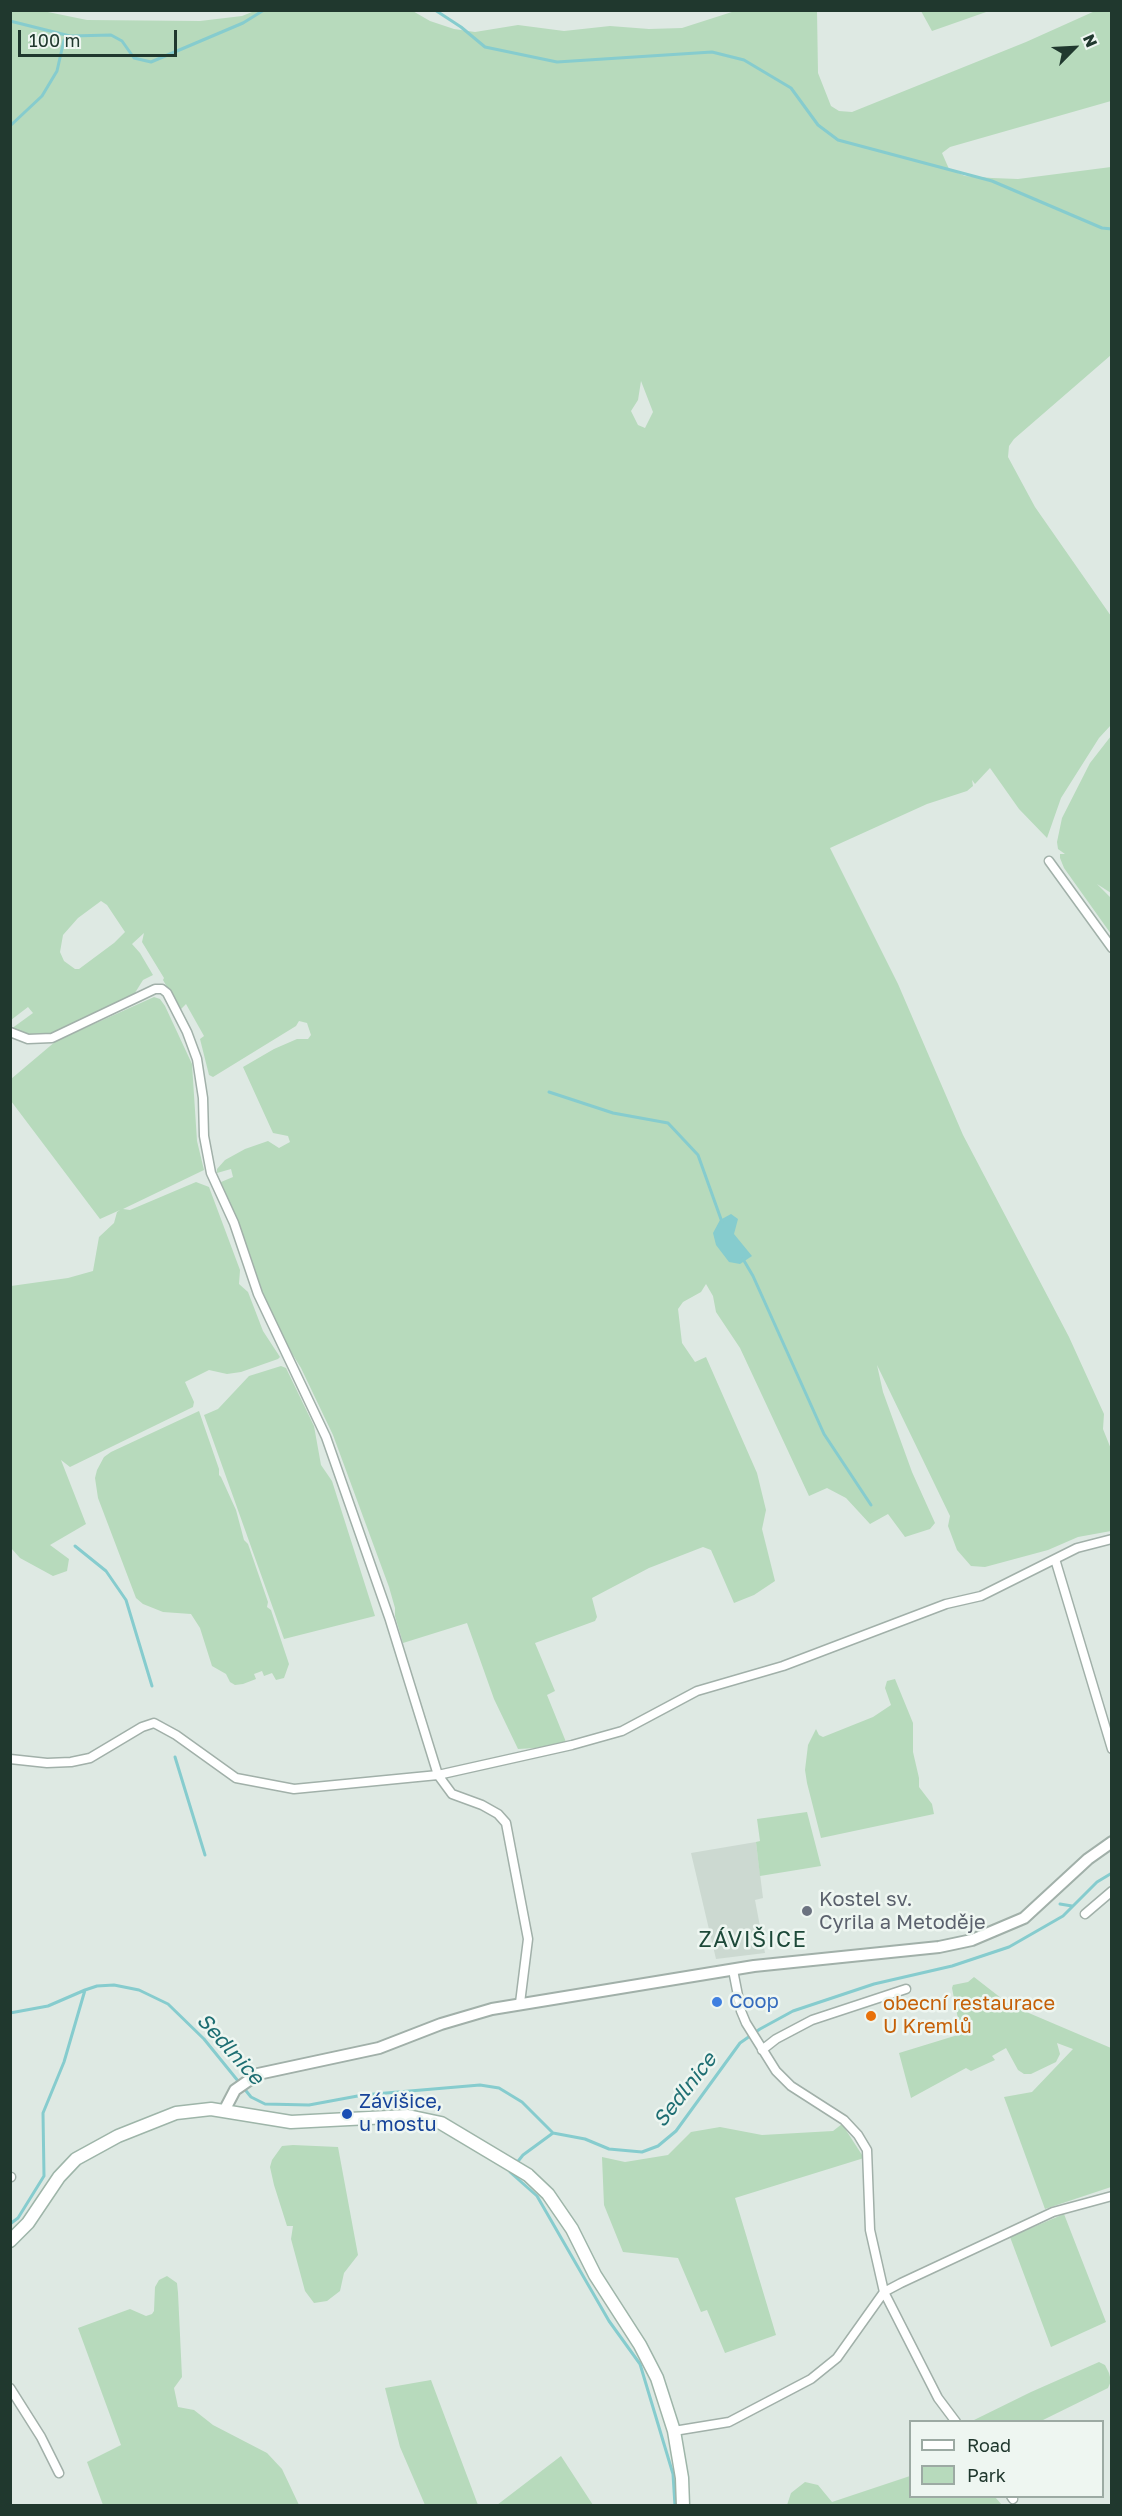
<!DOCTYPE html>
<meta charset="utf-8">
<style>
body{margin:0}
#map{position:relative;width:1122px;height:2516px;overflow:hidden;background:#dee9e3;font-family:"Golos Text",sans-serif}
canvas{display:block}
.frame{position:absolute;inset:0;border:12px solid #20382e;pointer-events:none}
.legend{position:absolute;left:909px;top:2420px;width:195px;height:78px;box-sizing:border-box;background:#eef6f1;border:2px solid #9caaa3;margin:0;padding:8px 10px;list-style:none;font-size:18px;color:#20382e}
.legend li{display:flex;align-items:center;gap:12px;height:30px}
.legend b{width:30px;border:2px solid #9caaa3}
.north{position:absolute;left:1044px;top:18px;width:60px;height:60px;-webkit-text-stroke:4px #eef6f1;paint-order:stroke;rotate:66deg;font-size:16px;font-weight:700;line-height:24px;text-align:center;color:#20382e}
.north::after{content:'';display:block;margin:auto;width:21px;height:27px;background:#20382e;clip-path:polygon(50% 0,100% 100%,50% 72%,0 100%)}
.scale{position:absolute;left:18px;top:30px;width:159px;height:27px;box-sizing:border-box;border:3px solid #20382e;border-top:0;padding-left:8px;font-size:18px;line-height:21px;white-space:nowrap;color:#20382e;-webkit-text-stroke:4px #eef6f1;paint-order:stroke}
</style>
<div id="map">
<canvas width="1122" height="2516"></canvas>
<div class="frame"></div>
<ul class="legend">
<li><b style="height:8px;background:#fff"></b>Road</li>
<li><b style="height:16px;background:#b7dabc"></b>Park</li>
</ul>
<div class="north">N</div>
<div class="scale">100 m</div>
</div>
<script>
const g = document.querySelector('canvas').getContext('2d');
g.lineJoin = 'round';
function paint(path, color) { g.fillStyle = color; g.fill(path, 'evenodd'); }
const toPath = rows => new Path2D(rows.map(r => 'M' + r).join(''));
function strokePath(path, color, width, dash) { g.strokeStyle = color; g.lineWidth = width; g.lineCap = dash ? 'butt' : 'round'; g.setLineDash(dash || []); g.stroke(path); }
function drawText(font, color, halo, rows, align = 'center') {
  g.font = font + ' "Golos Text",sans-serif'; g.lineWidth = 5; g.setLineDash([]); g.textBaseline = 'middle'; g.strokeStyle = halo; g.fillStyle = color; for (const [text, x, y, turn = 0] of rows) {
    g.save(); g.translate(x, y); g.rotate((+turn || 0) * Math.PI / 180); g.textAlign = isNaN(turn) ? turn : align; if (halo) g.strokeText(text, 0, 0); g.fillText(text, 0, 0); g.restore();
  }
}
paint(toPath([
 [756,1842,763,1898,755,1900,765,1953,716,1959,691,1853]
]), '#ccd9d1');
paint(toPath([
 [257,10,411,10,430,21,454,29,475,32,518,25,564,31,610,26,649,29,682,28,735,11,817,11,818,73,831,106,839,111,852,112,1026,42,1095,11,1111,11,1111,101,950,147,942,153,949,169,965,176,992,178,1018,179,1111,167,1111,355,1014,439,1009,446,1008,457,1035,507,1111,616,1111,725,1099,738,1061,798,1047,838,1019,809,990,768,975,784,972,780,973,786,967,791,927,804,830,848,898,984,963,1135,1069,1337,1104,1414,1103,1429,1111,1449,1111,1531,1078,1537,1048,1550,985,1567,971,1566,957,1550,948,1526,950,1516,877,1365,883,1392,912,1472,935,1523,930,1529,905,1537,888,1514,870,1524,846,1498,827,1488,809,1496,740,1348,716,1312,713,1296,706,1284,701,1292,683,1302,678,1309,682,1343,695,1362,706,1357,757,1473,766,1510,762,1529,775,1581,754,1595,734,1603,711,1550,703,1547,649,1568,592,1598,597,1617,595,1621,535,1643,555,1691,547,1695,566,1742,536,1748,518,1749,494,1699,467,1623,403,1643,395,1616,395,1608,389,1587,333,1435,301,1368,283,1339,268,1308,245,1240,221,1182,233,1177,231,1169,217,1173,217,1169,225,1160,245,1149,268,1141,279,1148,290,1142,288,1136,273,1133,243,1067,274,1049,297,1039,308,1039,311,1035,307,1023,299,1021,296,1026,213,1077,209,1075,200,1039,204,1036,186,1004,180,1010,163,980,164,978,142,942,144,933,132,944,140,953,153,975,143,980,133,996,53,1035,30,1036,11,1029,33,1013,28,1007,11,1020,11,11,43,11,87,20,200,21,242,16],
 [641,381,653,412,645,428,638,425,631,411,638,400],
 [101,901,107,905,125,932,114,943,79,969,75,969,64,961,60,952,63,935,78,918],
 [921,11,989,11,932,31],
 [1111,736,1111,893,1097,884,1111,898,1111,934,1064,868,1060,858,1060,854,1065,854,1058,849,1057,842,1062,818,1090,763],
 [154,997,160,999,165,1006,192,1064,197,1141,204,1170,123,1209,130,1210,196,1182,209,1187,240,1270,239,1284,248,1292,263,1331,280,1357,278,1359,241,1372,227,1374,209,1370,185,1382,194,1402,193,1407,70,1467,61,1460,86,1524,50,1545,69,1559,67,1571,53,1576,20,1558,11,1548,11,1286,68,1278,93,1271,99,1237,114,1223,117,1212,120,1210,100,1219,11,1101,11,1079,56,1041],
 [281,1366,286,1368,314,1426,321,1465,332,1481,375,1616,284,1639,204,1415,218,1409,249,1376],
 [199,1411,219,1469,219,1475,221,1477,236,1510,244,1540,248,1544,268,1602,267,1607,271,1610,289,1664,284,1678,276,1680,272,1673,264,1676,262,1671,254,1674,256,1679,243,1684,235,1685,230,1682,226,1674,212,1666,200,1628,191,1614,163,1612,143,1604,136,1598,98,1498,95,1478,97,1470,104,1457,111,1452],
 [895,1679,913,1723,913,1752,919,1778,919,1787,932,1804,934,1814,821,1838,807,1783,805,1770,808,1745,816,1729,819,1735,823,1737,873,1717,891,1705,885,1688,887,1681],
 [807,1812,821,1866,760,1876,756,1842,760,1841,757,1819],
 [974,1977,1010,2005,1111,2048,1111,2187,1045,2209,1004,2097,1032,2092,1073,2049,1057,2043,1060,2054,1056,2062,1031,2074,1024,2074,1018,2070,1006,2048,992,2056,995,2060,971,2071,966,2068,911,2098,899,2053,961,2034,952,1988,953,1985,968,1982],
 [842,2124,864,2158,735,2198,776,2335,725,2353,707,2310,701,2312,678,2258,623,2252,604,2205,602,2157,625,2162,668,2155,691,2132,720,2127,762,2135,833,2131],
 [293,2145,338,2147,358,2255,344,2273,340,2291,327,2301,314,2303,305,2291,291,2239,293,2226,287,2226,274,2185,270,2167,272,2160,282,2146],
 [1064,2214,1106,2322,1051,2347,1010,2237],
 [167,2276,177,2283,178,2293,182,2377,174,2388,178,2407,194,2410,213,2425,267,2453,282,2469,299,2505,103,2505,87,2462,121,2445,78,2328,130,2309,146,2316,152,2314,154,2311,155,2287,159,2280],
 [1099,2362,1105,2365,1109,2373,1111,2381,1108,2388,1041,2421,972,2421,1031,2392],
 [431,2380,478,2505,425,2505,400,2447,385,2388],
 [561,2456,593,2505,497,2505],
 [910,2476,910,2496,995,2497,1002,2505,787,2505,791,2493,805,2482,818,2485,832,2502]
]), '#b7dabc');
paint(toPath([
 [731,1214,738,1219,734,1234,752,1256,740,1264,729,1262,716,1245,713,1233,720,1220]
]), '#86ccce');
strokePath(toPath([
 [435,10,461,27,485,47,557,62,712,52,744,60,791,88,818,125,838,140,992,181,1102,228,1112,229],
 [10,21,70,36],
 [10,126,42,96,57,71,64,40,71,36,111,35,122,41,134,58,151,62,243,23,264,10],
 [549,1092,613,1113,668,1123,698,1155,722,1222],
 [743,1259,753,1276,824,1434,871,1505],
 [75,1546,106,1571,126,1600,152,1686],
 [175,1757,205,1855],
 [1060,1904,1072,1906],
 [10,2013,48,2006,85,1990],
 [515,2165,523,2155,553,2133],
 [511,2170,510,2172,537,2196,609,2321,640,2364,673,2474,675,2506],
 [10,2224,18,2218,44,2176,43,2113,64,2062,85,1990,97,1986,114,1985,139,1990,168,2004,204,2039,251,2097,265,2104,309,2105,363,2095,480,2085,499,2088,522,2102,553,2133,585,2139,609,2149,642,2152,658,2146,676,2131,740,2043,760,2029,793,2011,874,1984,952,1966,1009,1947,1063,1916,1097,1882,1112,1873]
]), '#86ccce', 3);
const minor = toPath([
 [1049,861,1112,948],
 [10,1032,28,1039,52,1038,155,989,162,989,167,993,187,1032,197,1059,203,1098,204,1136,211,1173,234,1223,258,1294,326,1437,390,1620,438,1775,452,1794,482,1805,498,1814,506,1823,528,1939,520,2003],
 [1055,1559,1112,1749],
 [10,1759,47,1763,71,1762,90,1758,142,1727,154,1723,176,1735,236,1778,294,1789,438,1775,572,1745,622,1731,697,1691,783,1666,946,1604,981,1596,1077,1548,1112,1539],
 [1085,1914,1112,1891],
 [733,1970,741,2011,746,2023,776,2071,791,2086,844,2120,858,2135,867,2150,870,2230,884,2292,938,2398,956,2422],
 [762,2050,776,2039,812,2020,906,1989],
 [10,2177,11,2177],
 [10,2388,41,2437,59,2473],
 [674,2431,729,2422,811,2379,837,2358,884,2292,901,2283,1053,2212,1112,2196],
 [1011,2496,1013,2499]
]);
const tertiary = toPath([
 [224,2111,235,2090,258,2074,379,2048,441,2024,492,2009,754,1966,939,1947,972,1940,1024,1918,1088,1859,1112,1842]
]);
const secondary = toPath([
 [10,2241,28,2223,59,2177,76,2159,118,2136,176,2113,211,2109,291,2122,408,2116,441,2123,528,2175,548,2194,572,2229,595,2275,640,2345,657,2378,674,2431,682,2478,683,2506]
]);
strokePath(minor, '#a1b0a9', 11);
strokePath(tertiary, '#a1b0a9', 14);
strokePath(secondary, '#9eb5a9', 15);
strokePath(minor, '#fff', 8);
strokePath(tertiary, '#fff', 10);
strokePath(secondary, '#fff', 12);
for (const [x, y, r, color] of [
 [807,1911,6,"#6b7280"],
 [717,2002,6,"#3f7fe0"],
 [871,2016,6,"#e8710a"],
 [347,2114,6,"#1a4fb4"]
]) { const dot = new Path2D(); dot.arc(x, y, r, 0, 2 * Math.PI); g.fillStyle = color; g.fill(dot); strokePath(dot, '#eef6f1', 2); }
drawText('20px', '#5b616d', '#eef6f1', [
 ["Kostel sv.",819,1900],
 ["Cyrila a Metoděje",819,1923]
], 'left');
drawText('20px', '#366cbe', '#eef6f1', [
 ["Coop",729,2002]
], 'left');
drawText('20px', '#c56008', '#eef6f1', [
 ["obecní restaurace",883,2004],
 ["U Kremlů",883,2027]
], 'left');
drawText('20px', '#164399', '#eef6f1', [
 ["Závišice,",359,2102],
 ["u mostu",359,2125]
], 'left');
drawText('italic 21px', '#1d6e72', '#eef6f1', [
 ["Sedlnice",230,2049,48],
 ["Sedlnice",685,2090,-52]
]);
g.letterSpacing = '1.5px';
drawText('22px', '#1d4939', '#eef6f1', [
 ["ZÁVIŠICE",753,1940]
]);
g.letterSpacing = '0px';
</script>
